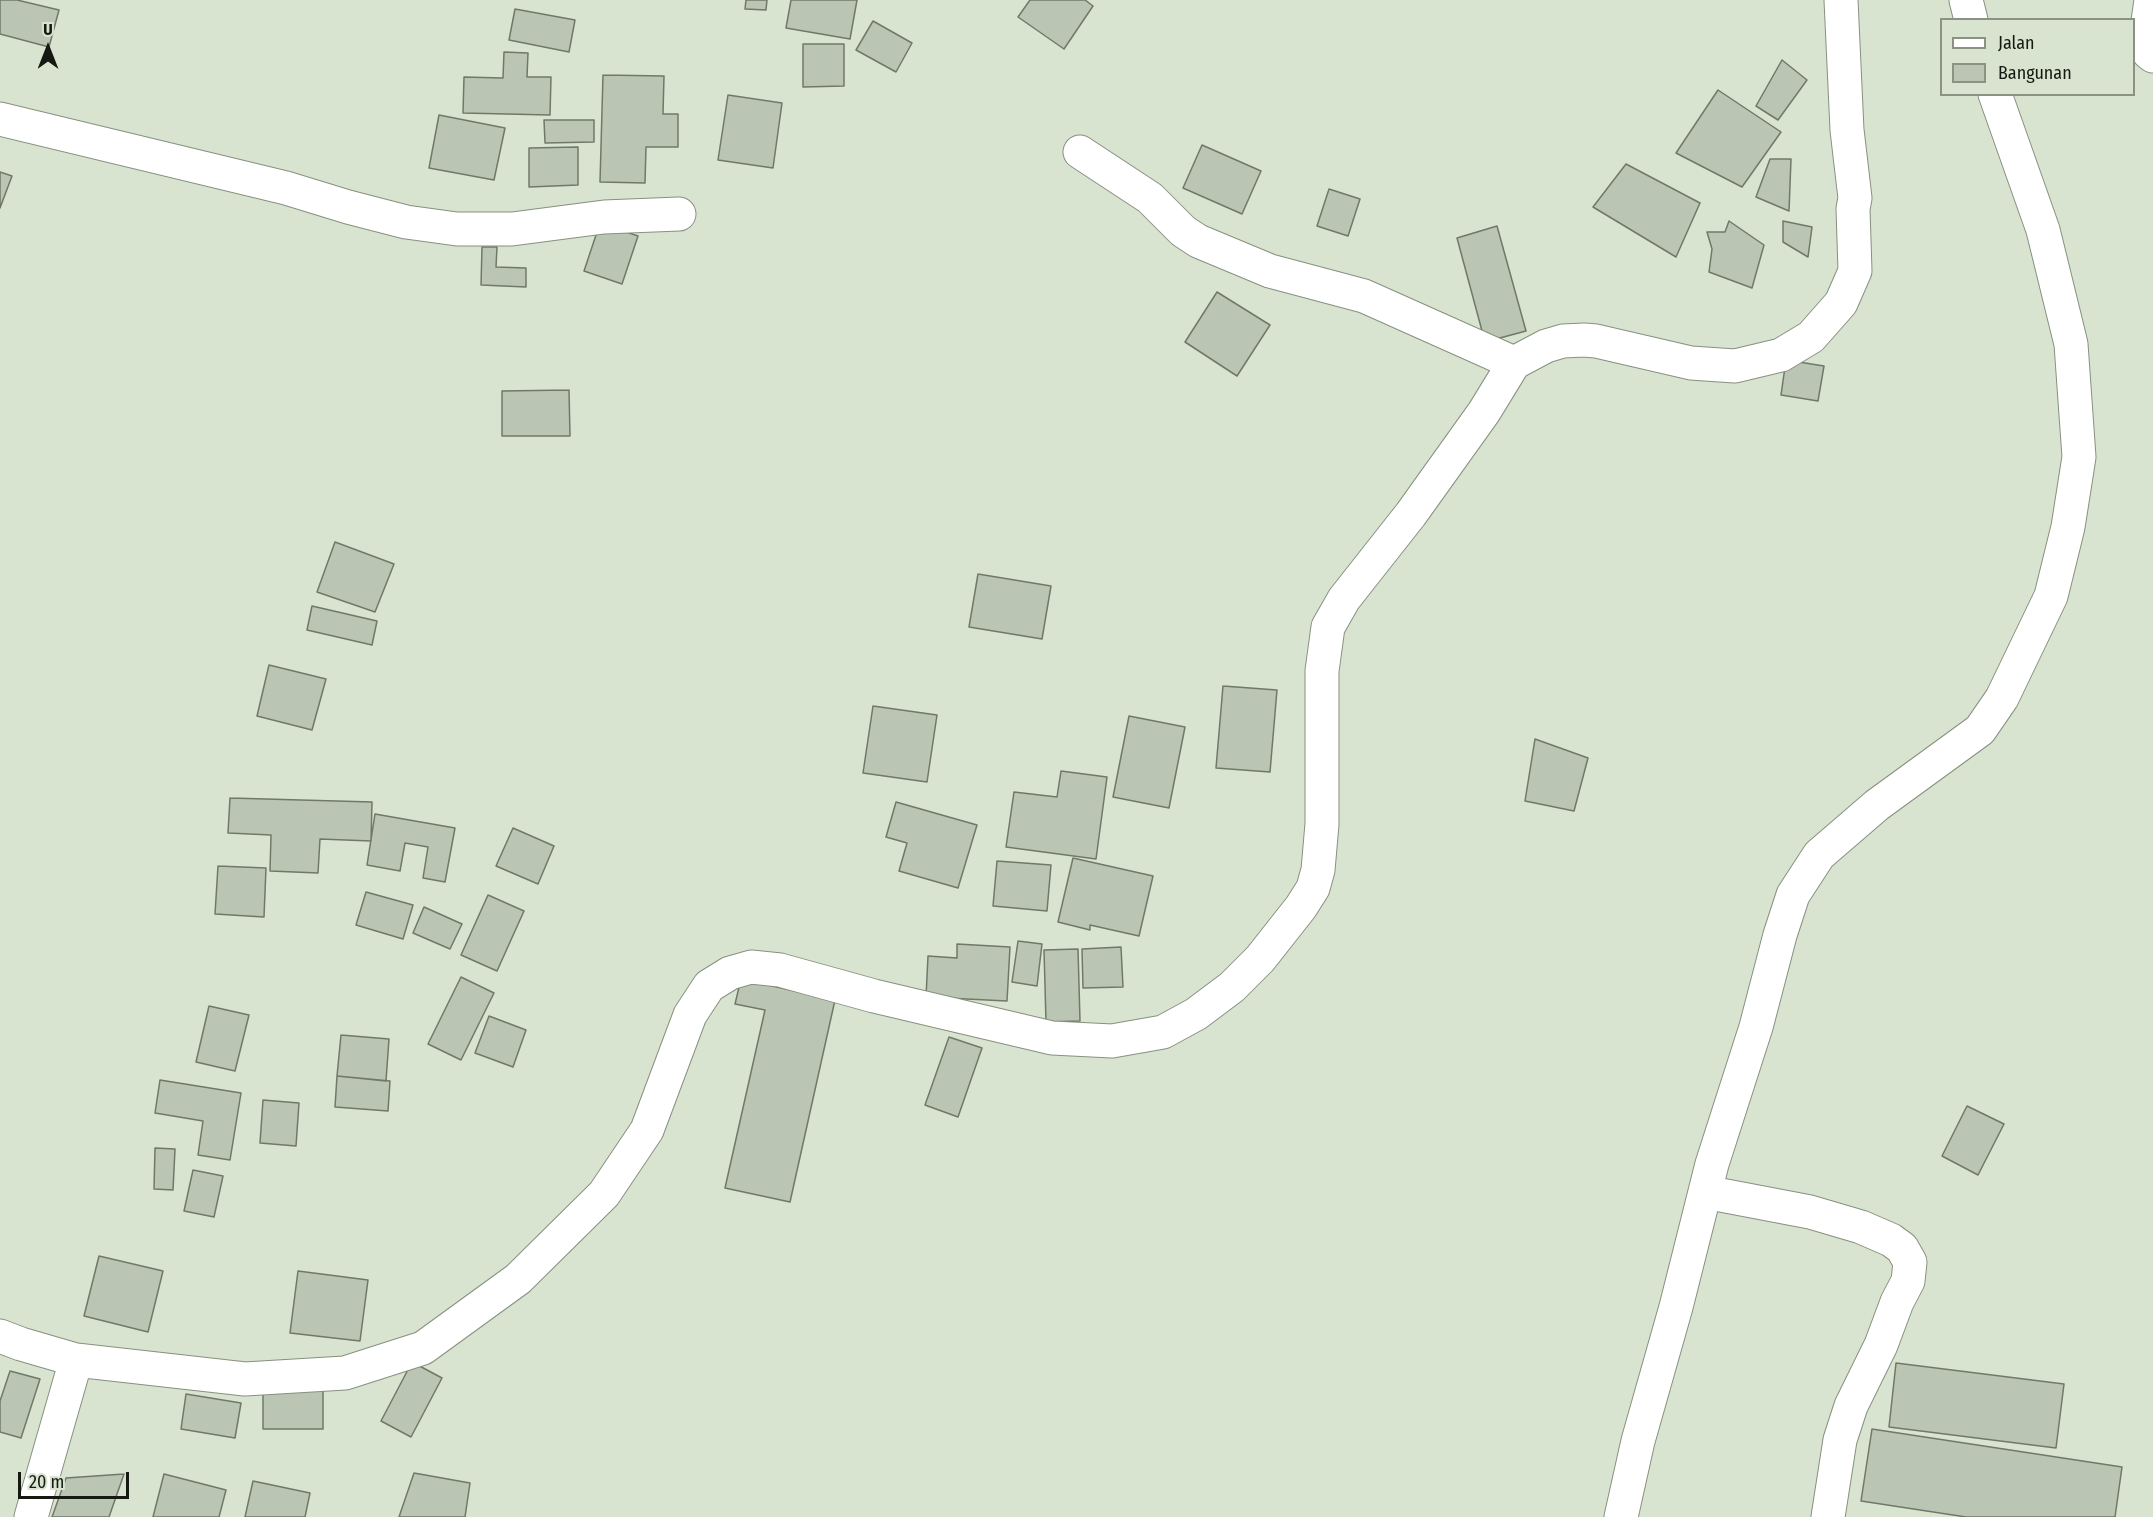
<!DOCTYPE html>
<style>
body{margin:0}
#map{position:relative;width:2153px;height:1517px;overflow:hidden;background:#d8e3d0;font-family:"Fira Sans Condensed",sans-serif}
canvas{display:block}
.legend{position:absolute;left:1940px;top:18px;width:195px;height:78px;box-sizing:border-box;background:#d8e3d0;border:2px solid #8a9284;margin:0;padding:8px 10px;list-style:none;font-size:18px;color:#151912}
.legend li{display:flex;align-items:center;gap:12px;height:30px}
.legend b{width:30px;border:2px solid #8a9284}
.north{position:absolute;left:18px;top:18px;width:60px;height:60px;-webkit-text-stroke:4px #d8e3d0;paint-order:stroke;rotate:0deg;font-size:16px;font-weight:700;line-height:24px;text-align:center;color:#151912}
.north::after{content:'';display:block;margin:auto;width:21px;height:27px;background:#151912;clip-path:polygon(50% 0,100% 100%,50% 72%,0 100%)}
.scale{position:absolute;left:18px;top:1472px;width:111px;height:27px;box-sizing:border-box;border:3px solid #151912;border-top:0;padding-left:8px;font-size:18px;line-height:21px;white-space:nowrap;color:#151912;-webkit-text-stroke:4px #d8e3d0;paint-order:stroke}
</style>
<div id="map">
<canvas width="2153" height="1517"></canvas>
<ul class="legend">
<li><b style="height:8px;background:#fff"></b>Jalan</li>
<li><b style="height:16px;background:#bac5b3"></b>Bangunan</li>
</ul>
<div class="north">U</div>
<div class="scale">20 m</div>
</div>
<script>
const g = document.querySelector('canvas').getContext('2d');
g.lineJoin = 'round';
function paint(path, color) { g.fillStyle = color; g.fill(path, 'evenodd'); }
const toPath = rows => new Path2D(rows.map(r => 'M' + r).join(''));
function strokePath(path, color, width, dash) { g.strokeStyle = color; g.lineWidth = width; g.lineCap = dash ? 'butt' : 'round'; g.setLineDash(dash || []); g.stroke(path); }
const building = toPath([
 [0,0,17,0,59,10,49,47,0,34,0,0],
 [746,0,767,0,766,10,745,9,746,0],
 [791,0,857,0,850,39,786,28,791,0],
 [1030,0,1085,0,1093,6,1064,49,1018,17,1030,0],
 [515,9,575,20,569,52,509,40,515,9],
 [873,21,912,43,896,72,856,50,873,21],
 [803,44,844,44,844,86,803,87,803,44],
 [504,52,528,53,527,77,551,77,550,115,463,113,464,77,503,78,504,52],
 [1782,60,1807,80,1778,120,1756,106,1782,60],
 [603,75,664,76,663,114,678,114,678,147,646,147,645,183,600,182,603,75],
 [1718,90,1781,132,1742,187,1676,153,1718,90],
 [728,95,782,103,773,168,718,160,728,95],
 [439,115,505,128,494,180,429,168,439,115],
 [544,120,594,120,594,142,545,143,544,120],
 [1202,145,1261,171,1242,214,1183,188,1202,145],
 [578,147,578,185,529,187,529,148,578,147],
 [1770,159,1791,159,1789,211,1756,197,1770,159],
 [1626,164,1700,203,1676,257,1593,207,1626,164],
 [0,172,12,176,0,208,0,172],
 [1329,189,1360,199,1348,236,1317,226,1329,189],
 [1729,221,1764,245,1752,288,1709,272,1712,249,1707,232,1725,232,1729,221],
 [1783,221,1812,227,1808,257,1783,242,1783,221],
 [600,223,638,236,622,284,584,271,600,223],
 [1497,226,1526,331,1485,342,1457,238,1497,226],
 [482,247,497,247,496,267,526,268,526,287,481,285,482,247],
 [1217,292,1270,325,1237,376,1185,342,1217,292],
 [1786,360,1824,366,1818,401,1781,395,1786,360],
 [569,390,570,436,502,436,502,391,569,390],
 [335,542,394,564,375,612,317,592,335,542],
 [978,574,1051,586,1042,639,969,627,978,574],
 [312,606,377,621,372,645,307,630,312,606],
 [269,665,326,679,312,730,257,716,269,665],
 [1223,686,1277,690,1270,772,1216,768,1223,686],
 [873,706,937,715,927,782,863,773,873,706],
 [1129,716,1185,727,1169,808,1113,797,1129,716],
 [1535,739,1588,758,1574,811,1525,801,1535,739],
 [1061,771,1107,777,1096,859,1006,847,1014,792,1057,797,1061,771],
 [230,798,372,802,371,841,320,839,318,873,270,871,271,835,228,833,230,798],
 [896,802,977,825,958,888,899,871,907,843,886,837,896,802],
 [375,814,455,828,445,882,423,878,428,847,405,843,400,871,367,865,375,814],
 [513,828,554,846,538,884,496,866,513,828],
 [1073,858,1153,876,1139,936,1090,925,1090,930,1058,922,1073,858],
 [997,861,1051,865,1047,911,993,906,997,861],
 [218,866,266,868,264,917,215,914,218,866],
 [366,892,413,905,403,939,356,925,366,892],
 [488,895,524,911,497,971,461,955,488,895],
 [424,907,462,924,450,949,413,933,424,907],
 [1018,941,1042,944,1037,986,1012,982,1018,941],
 [957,944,1010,947,1007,1001,926,997,928,956,957,958,957,944],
 [1121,947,1123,987,1083,988,1082,949,1121,947],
 [1078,949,1080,1021,1046,1022,1044,950,1078,949],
 [461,977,494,993,461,1060,428,1044,461,977],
 [741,979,835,1000,790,1202,725,1188,765,1010,735,1004,741,979],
 [209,1006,249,1015,235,1071,196,1062,209,1006],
 [489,1016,526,1030,513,1067,475,1053,489,1016],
 [341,1035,389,1039,386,1081,337,1076,341,1035],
 [949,1037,982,1048,958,1117,925,1105,949,1037],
 [337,1076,390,1081,388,1111,335,1107,337,1076],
 [160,1080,241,1093,230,1160,198,1155,203,1121,155,1113,160,1080],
 [263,1100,299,1103,296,1146,260,1143,263,1100],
 [1967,1106,2004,1124,1978,1175,1942,1156,1967,1106],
 [155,1148,175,1149,173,1190,154,1189,155,1148],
 [193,1170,223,1176,214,1217,184,1211,193,1170],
 [99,1256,163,1271,148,1332,84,1316,99,1256],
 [298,1271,368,1280,360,1341,290,1333,298,1271],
 [412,1362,442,1378,411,1437,381,1421,412,1362],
 [1896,1363,2064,1384,2056,1448,1889,1427,1896,1363],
 [10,1371,40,1379,21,1438,0,1432,0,1401,10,1371],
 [263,1389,323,1389,323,1429,263,1429,263,1389],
 [186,1394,241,1403,235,1438,181,1429,186,1394],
 [1872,1429,2122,1467,2115,1517,1966,1517,1861,1501,1872,1429],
 [414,1473,470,1483,465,1517,399,1517,414,1473],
 [124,1474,109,1517,52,1517,66,1478,124,1474],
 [164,1474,226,1490,219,1517,153,1517,164,1474],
 [253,1481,310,1493,305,1517,245,1517,253,1481]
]);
paint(building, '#bac5b3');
strokePath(building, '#707968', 1.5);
const minor = toPath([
 [1966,0,1971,20],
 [2151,0,2145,43,2149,53,2153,56],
 [0,119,286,188,348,207,406,222,457,229,512,229,604,217,679,214],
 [1080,152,1150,198,1183,231,1198,241,1270,271,1364,296,1514,363],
 [1705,1192,1810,1212,1861,1227,1891,1240,1902,1248,1910,1262,1908,1281,1897,1302,1881,1345,1851,1406,1840,1440,1828,1517],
 [0,1336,21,1344,76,1360,245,1379,345,1373,423,1348,518,1279,604,1194,647,1130,690,1015,709,986,730,973,751,967,780,970,874,996,1052,1038,1112,1041,1163,1032,1196,1014,1232,987,1260,959,1301,907,1313,888,1318,870,1322,824,1322,671,1328,627,1344,599,1411,514,1484,412,1514,363,1546,346,1563,341,1584,340,1596,341,1691,363,1735,366,1781,355,1811,337,1841,303,1855,271,1853,209,1855,198,1847,130,1841,0],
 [31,1517,76,1360],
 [1621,1517,1638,1441,1676,1307,1712,1164,1756,1027,1780,935,1793,895,1819,855,1877,805,1980,730,2002,698,2051,596,2068,527,2079,457,2071,344,2043,230,1995,94]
]);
strokePath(minor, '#87917f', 35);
strokePath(minor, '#fff', 33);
</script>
